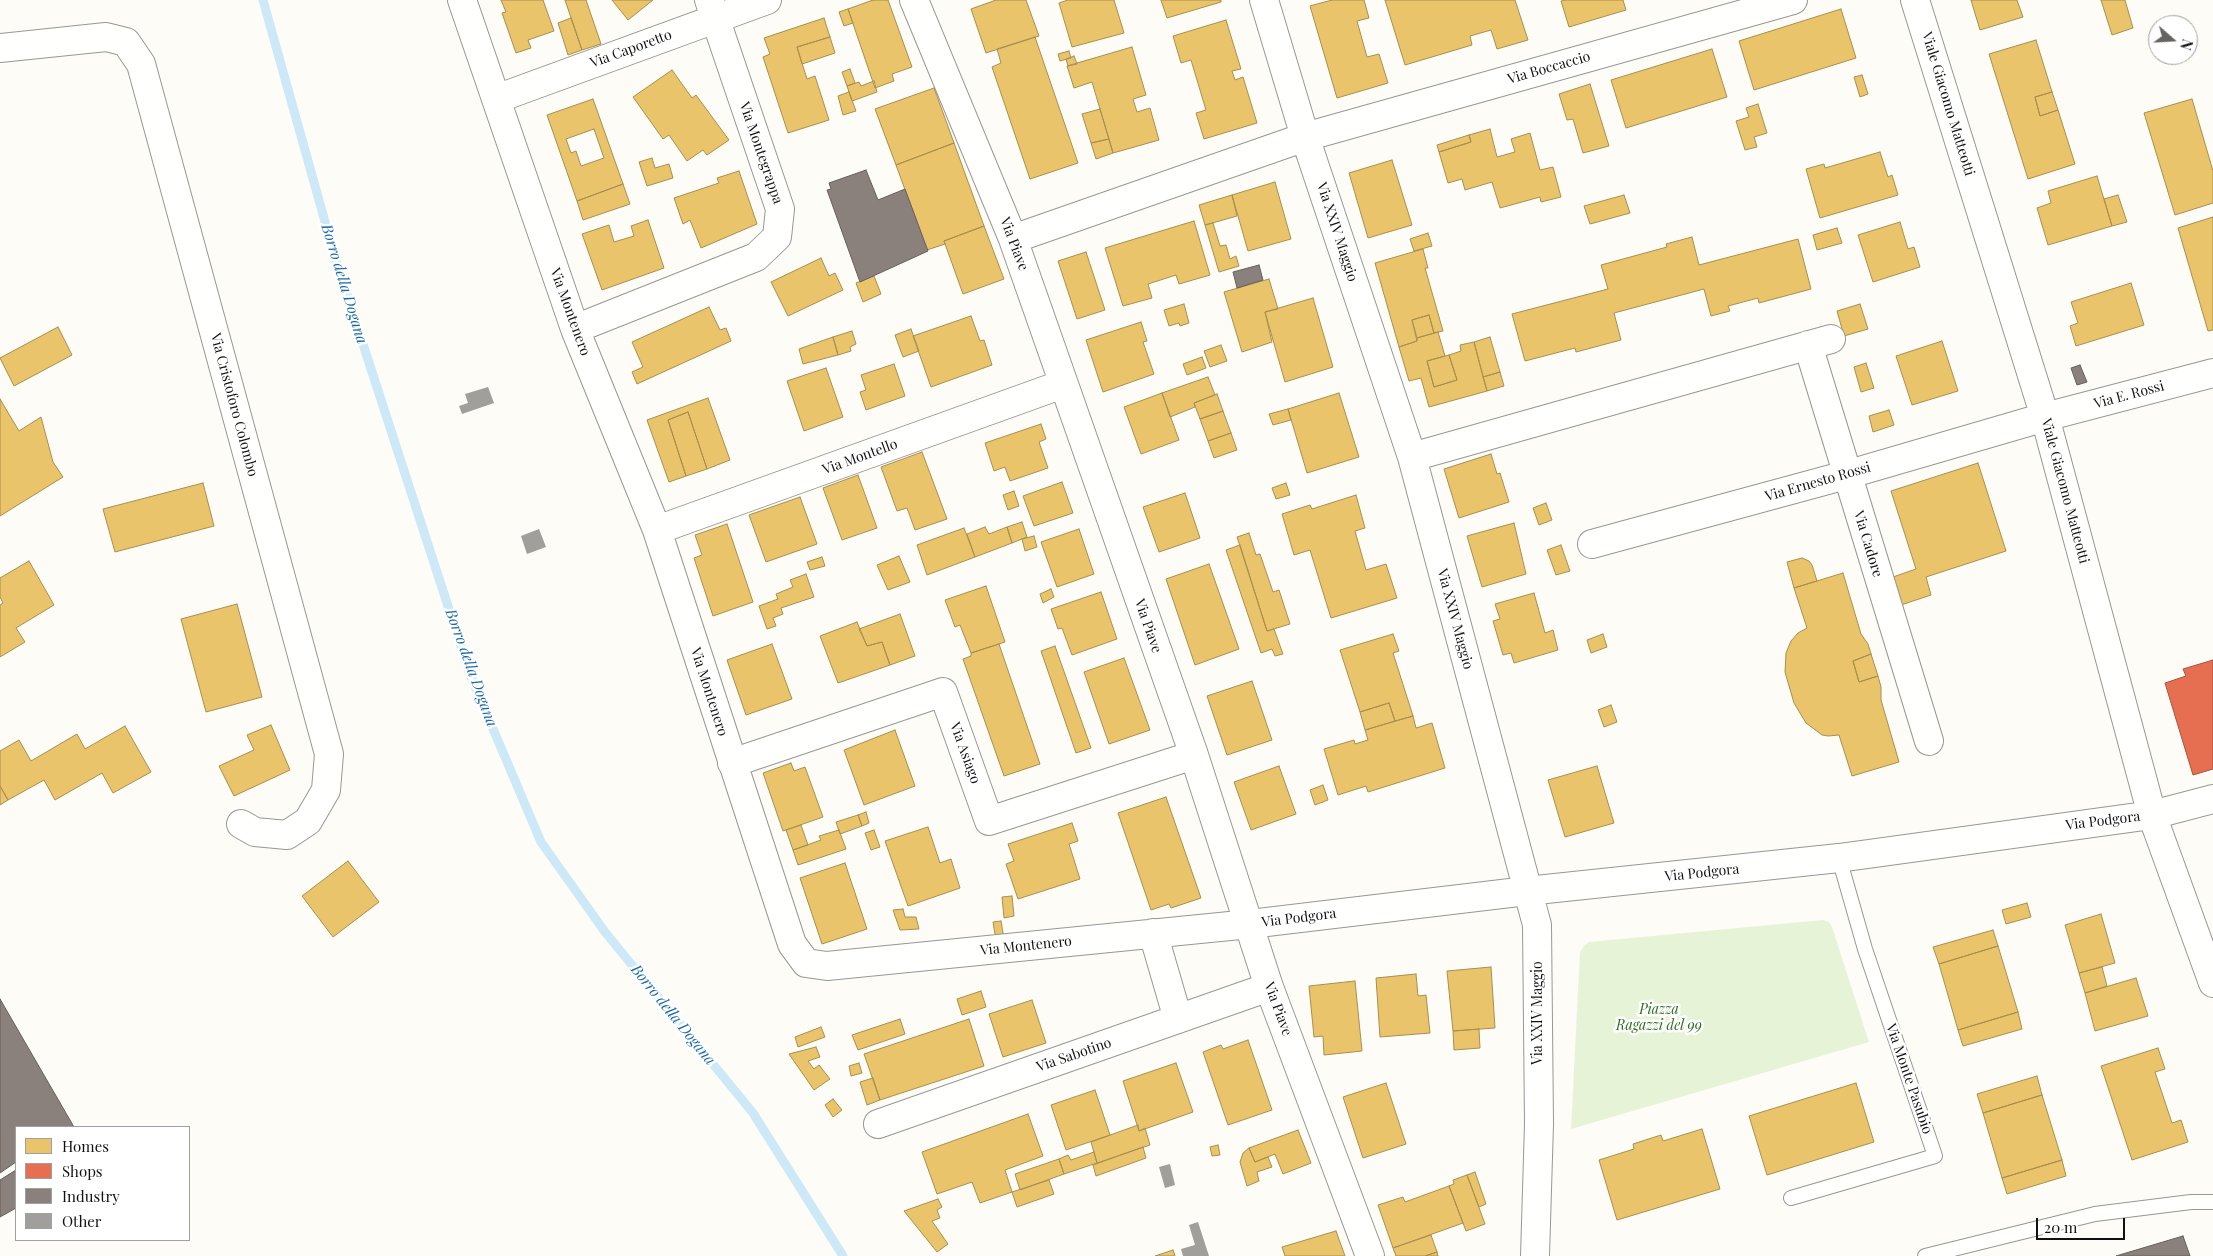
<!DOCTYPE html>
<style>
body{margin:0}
#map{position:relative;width:2213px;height:1256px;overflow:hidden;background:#fdfcf7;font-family:"Playfair Display",serif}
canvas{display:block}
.legend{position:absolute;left:15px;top:1126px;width:175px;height:115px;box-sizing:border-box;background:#fff;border:1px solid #a0a0a0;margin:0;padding:6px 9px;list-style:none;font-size:15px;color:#111}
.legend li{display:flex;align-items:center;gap:10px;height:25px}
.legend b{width:25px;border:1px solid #a0a0a0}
.north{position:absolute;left:2148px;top:15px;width:50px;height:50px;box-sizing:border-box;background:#fff;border:1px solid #a0a0a0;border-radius:50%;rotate:109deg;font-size:14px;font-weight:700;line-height:20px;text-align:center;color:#111}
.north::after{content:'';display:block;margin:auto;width:18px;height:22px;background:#646362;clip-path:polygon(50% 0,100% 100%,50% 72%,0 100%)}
.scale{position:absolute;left:2036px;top:1218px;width:89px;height:22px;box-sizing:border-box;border:2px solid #111;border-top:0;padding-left:6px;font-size:15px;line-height:18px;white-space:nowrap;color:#111;-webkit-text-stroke:4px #fff;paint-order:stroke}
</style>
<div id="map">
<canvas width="2213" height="1256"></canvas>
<ul class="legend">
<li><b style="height:14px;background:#e9c46a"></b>Homes</li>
<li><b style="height:14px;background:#e76f51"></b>Shops</li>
<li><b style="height:14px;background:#8a817c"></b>Industry</li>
<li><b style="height:14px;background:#a19f9c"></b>Other</li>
</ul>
<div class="north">N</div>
<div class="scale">20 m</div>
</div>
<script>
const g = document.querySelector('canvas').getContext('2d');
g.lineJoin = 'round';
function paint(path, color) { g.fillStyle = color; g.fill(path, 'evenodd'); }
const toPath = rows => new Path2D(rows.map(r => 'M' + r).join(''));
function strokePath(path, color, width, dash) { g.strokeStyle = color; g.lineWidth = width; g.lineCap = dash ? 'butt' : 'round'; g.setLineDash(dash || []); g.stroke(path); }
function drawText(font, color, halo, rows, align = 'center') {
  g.font = font + ' "Playfair Display",serif'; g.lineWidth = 5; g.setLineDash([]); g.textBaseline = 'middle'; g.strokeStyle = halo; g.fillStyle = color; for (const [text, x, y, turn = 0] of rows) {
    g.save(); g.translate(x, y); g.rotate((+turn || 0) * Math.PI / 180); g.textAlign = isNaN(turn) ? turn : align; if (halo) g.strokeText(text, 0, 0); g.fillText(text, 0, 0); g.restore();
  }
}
paint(toPath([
 [1823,920,1829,922,1832,927,1869,1042,1571,1129,1580,952,1584,946,1589,942]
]), '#e7f3d7');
const homes = toPath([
 [501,0,543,0,554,31,528,40,531,48,516,53,502,13,506,12,501,0],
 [565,0,586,0,601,44,582,50,565,0],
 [612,0,653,0,628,20,612,0],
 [873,0,888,0,912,67,892,74,894,81,875,88,848,9,873,0],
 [996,0,1026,0,1039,36,986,53,971,9,996,0],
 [1068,0,1114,0,1124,33,1072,47,1059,3,1068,0],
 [1161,0,1221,0,1221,2,1167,18,1161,0],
 [1332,0,1364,0,1369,18,1357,21,1367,57,1379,54,1388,83,1337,98,1310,6,1332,0],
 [1385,0,1515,0,1528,40,1497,49,1491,30,1470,36,1472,45,1405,65,1385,0],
 [1565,0,1623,0,1626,10,1569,27,1561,1,1565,0],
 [1971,0,2017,0,2023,17,1980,30,1971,0],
 [2101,0,2125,0,2133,28,2112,35,2101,0],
 [848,9,853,23,844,26,839,12,848,9],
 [1841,9,1856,58,1754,90,1739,41,1841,9],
 [571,18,582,50,568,55,558,23,571,18],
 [824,18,830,37,797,47,807,79,815,76,829,120,788,133,763,57,770,54,764,38,824,18],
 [1226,20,1241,69,1232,71,1235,80,1243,77,1257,123,1204,139,1196,113,1206,110,1191,60,1181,63,1173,36,1226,20],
 [830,37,835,53,802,64,797,47,830,37],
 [1035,37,1078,163,1030,179,992,67,1001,63,997,49,1035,37],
 [2036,40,2052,92,2035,97,2040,116,2058,110,2075,164,2028,179,1989,54,2036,40],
 [1132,47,1146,95,1133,99,1137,112,1150,108,1159,140,1113,153,1092,82,1074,88,1067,66,1132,47],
 [1712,49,1727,97,1626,128,1611,80,1712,49],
 [1069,51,1071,58,1060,61,1058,54,1069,51],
 [1074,56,1077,64,1068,66,1066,59,1074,56],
 [850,69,855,83,847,86,842,72,850,69],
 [672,70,692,98,696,95,729,140,707,155,703,150,687,161,669,135,663,139,633,97,672,70],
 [1862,75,1868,94,1860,97,1854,77,1862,75],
 [874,81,877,92,852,101,847,86,859,82,861,86,874,81],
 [1590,84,1609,146,1583,153,1573,119,1567,120,1559,94,1590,84],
 [934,88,954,143,896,165,875,109,934,88],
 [849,92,856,111,843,115,838,96,849,92],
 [2052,92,2058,110,2040,116,2035,97,2052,92],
 [593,99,623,184,577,201,547,115,593,99],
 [594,129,604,158,581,166,576,151,571,153,566,139,594,129],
 [2192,99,2213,171,2213,203,2175,215,2144,113,2192,99],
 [1758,104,1767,133,1754,137,1757,147,1745,150,1736,121,1749,117,1746,108,1758,104],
 [1100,109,1109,139,1091,143,1082,114,1100,109],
 [1490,129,1497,157,1515,152,1511,139,1530,133,1540,170,1553,167,1561,197,1541,202,1540,197,1500,208,1492,182,1465,190,1462,179,1448,183,1439,152,1471,142,1469,135,1490,129],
 [1469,135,1471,142,1439,152,1437,145,1469,135],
 [1109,139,1113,153,1096,159,1091,143,1109,139],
 [954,143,984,226,944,241,945,244,927,250,896,165,954,143],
 [1880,152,1888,177,1892,175,1898,195,1820,218,1806,169,1824,164,1825,168,1880,152],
 [652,158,655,168,669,164,673,178,647,186,639,162,652,158],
 [1392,160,1412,225,1368,238,1349,173,1392,160],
 [739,171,757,224,701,248,690,220,683,224,674,198,719,183,717,178,739,171],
 [2097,176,2112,226,2048,245,2037,208,2051,203,2048,191,2097,176],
 [1275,182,1291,239,1248,251,1232,195,1275,182],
 [623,184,630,204,583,220,577,201,623,184],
 [1232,195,1237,216,1205,225,1199,205,1232,195],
 [1624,195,1630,213,1590,224,1584,206,1624,195],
 [2118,195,2127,222,2112,226,2104,199,2118,195],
 [2213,217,2213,330,2208,331,2178,228,2213,217],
 [648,220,664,268,602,290,582,234,609,225,614,242,634,236,631,226,648,220],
 [1194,221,1210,275,1179,284,1176,275,1148,284,1152,298,1123,306,1105,248,1194,221],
 [1900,222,1908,249,1914,247,1920,267,1873,282,1858,235,1900,222],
 [1213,223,1220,246,1226,245,1230,259,1236,256,1239,266,1219,272,1205,225,1213,223],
 [984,226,1004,279,963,294,944,241,984,226],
 [1837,228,1842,243,1817,250,1813,235,1837,228],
 [1428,233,1432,246,1414,251,1410,239,1428,233],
 [1692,237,1699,265,1798,239,1811,289,1759,303,1758,298,1728,306,1730,311,1711,316,1704,289,1614,313,1621,340,1576,352,1575,348,1525,361,1512,314,1608,289,1601,265,1667,247,1666,244,1692,237],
 [1423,249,1428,268,1425,268,1443,331,1434,333,1429,315,1412,320,1417,341,1399,347,1375,263,1423,249],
 [1086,252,1105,310,1077,319,1058,261,1086,252],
 [821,258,829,276,835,273,843,290,788,316,771,282,821,258],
 [874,276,881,294,863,302,856,283,874,276],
 [1269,279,1278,309,1265,312,1272,342,1242,352,1224,292,1269,279],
 [2131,283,2144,325,2076,346,2070,326,2078,323,2071,302,2131,283],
 [1313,298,1333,367,1285,382,1265,312,1313,298],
 [1184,304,1189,323,1180,326,1179,323,1169,326,1164,310,1184,304],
 [1860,304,1868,329,1844,336,1837,311,1860,304],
 [709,307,720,330,726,328,731,341,637,384,632,372,643,367,632,342,709,307],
 [1429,315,1434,333,1417,338,1412,320,1429,315],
 [971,316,980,341,984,340,992,365,931,387,913,336,971,316],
 [1141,322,1147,341,1143,342,1154,374,1103,392,1086,340,1141,322],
 [58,327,72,355,14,386,0,358,58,327],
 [911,329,919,351,903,357,895,335,911,329],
 [852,331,856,344,850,347,851,351,838,355,833,337,852,331],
 [1438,332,1445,356,1427,361,1434,387,1457,380,1449,355,1461,351,1460,345,1474,342,1487,391,1429,407,1421,378,1409,381,1399,347,1417,341,1417,338,1438,332],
 [833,337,838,355,803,364,799,349,833,337],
 [1490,337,1500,372,1483,377,1474,342,1490,337],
 [1942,341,1958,391,1912,405,1896,356,1942,341],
 [1221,345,1227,361,1210,367,1204,351,1221,345],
 [1449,355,1457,380,1434,387,1427,361,1449,355],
 [1202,357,1206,368,1187,375,1183,364,1202,357],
 [1866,363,1874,388,1861,392,1854,367,1866,363],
 [894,364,905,396,866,410,860,392,866,390,861,375,894,364],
 [826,368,843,417,804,431,787,381,826,368],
 [1500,372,1504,386,1487,391,1483,377,1500,372],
 [1208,377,1215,395,1194,403,1195,407,1170,417,1162,393,1208,377],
 [1162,393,1179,440,1141,454,1124,407,1162,393],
 [1339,393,1359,457,1307,473,1288,409,1339,393],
 [1217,394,1223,411,1200,419,1194,403,1217,394],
 [708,398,730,460,707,469,688,412,668,420,686,476,669,482,647,420,708,398],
 [0,399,19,431,41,417,53,462,63,477,0,516,0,399],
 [1288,409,1291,420,1273,425,1269,414,1288,409],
 [1889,410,1894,425,1873,432,1869,416,1889,410],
 [1223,411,1231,433,1208,441,1200,419,1223,411],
 [688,412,707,469,686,476,668,420,688,412],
 [1041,424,1046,439,1039,442,1048,468,1010,481,1005,467,994,471,985,443,1041,424],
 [1231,433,1237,450,1214,458,1208,441,1231,433],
 [922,452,947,519,915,530,907,508,897,511,881,467,922,452],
 [1491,454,1497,474,1500,473,1509,502,1459,518,1444,469,1491,454],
 [1978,463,2006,551,1926,577,1931,595,1901,605,1893,577,1916,569,1891,491,1978,463],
 [858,475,877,528,842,540,823,488,858,475],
 [1062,482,1073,513,1034,526,1023,496,1062,482],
 [203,483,214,526,115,552,103,509,203,483],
 [1286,483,1290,495,1276,499,1272,488,1286,483],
 [1014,491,1019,506,1008,510,1003,495,1014,491],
 [1185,493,1200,538,1159,552,1143,507,1185,493],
 [1356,495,1365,528,1355,531,1366,570,1386,564,1397,598,1331,618,1310,550,1294,555,1282,514,1310,505,1312,509,1356,495],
 [800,497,817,544,766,562,749,515,800,497],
 [1546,503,1552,520,1539,525,1533,508,1546,503],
 [1022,522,1027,537,1012,543,1007,527,1022,522],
 [1514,523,1526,574,1482,587,1467,536,1514,523],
 [727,524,753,602,713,616,694,558,702,555,695,535,727,524],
 [985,527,989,534,1007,527,1012,543,975,557,967,534,985,527],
 [964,528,975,557,927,575,917,545,964,528],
 [1079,529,1094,574,1057,587,1041,542,1079,529],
 [1249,533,1256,555,1260,554,1273,592,1279,590,1290,624,1267,631,1237,537,1249,533],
 [1034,536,1037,547,1025,551,1022,539,1034,536],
 [1240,545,1267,631,1274,629,1283,654,1275,656,1272,649,1261,653,1226,550,1240,545],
 [1561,545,1570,571,1556,575,1547,550,1561,545],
 [899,556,910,582,888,590,877,565,899,556],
 [822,557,825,566,810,570,807,562,822,557],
 [1802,558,1809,561,1812,565,1817,581,1794,588,1787,562,1802,558],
 [29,561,54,605,16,628,25,642,0,657,0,605,3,603,0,597,0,578,29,561],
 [1209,564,1239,649,1195,665,1166,579,1209,564],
 [1843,573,1861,634,1868,644,1871,654,1853,661,1859,682,1878,676,1881,687,1881,700,1899,762,1852,776,1839,735,1828,736,1822,735,1806,723,1794,703,1785,672,1786,653,1791,641,1798,633,1807,628,1794,588,1843,573],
 [806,574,814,597,781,608,783,614,773,618,776,626,767,629,759,606,778,599,776,594,793,587,790,580,806,574],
 [986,586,1005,642,971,653,960,625,955,627,945,600,986,586],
 [1051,589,1054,597,1043,603,1040,594,1051,589],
 [1101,592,1117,639,1072,655,1062,628,1058,629,1051,609,1101,592],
 [1534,593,1545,633,1553,630,1558,650,1514,663,1511,653,1503,655,1493,621,1500,619,1495,604,1534,593],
 [237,604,262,697,206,712,181,619,237,604],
 [900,614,915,656,890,665,882,642,867,646,859,629,900,614],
 [857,622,867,646,882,642,890,665,838,683,820,636,857,622],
 [1393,634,1399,651,1393,653,1413,716,1395,721,1389,703,1360,712,1340,650,1393,634],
 [1603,634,1607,647,1591,653,1587,640,1603,634],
 [772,644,792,699,746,715,727,660,772,644],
 [999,644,1040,764,1004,776,963,659,971,656,971,653,999,644],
 [1055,646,1091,748,1076,753,1041,651,1055,646],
 [1871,654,1878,676,1859,682,1853,661,1871,654],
 [1124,658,1150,730,1109,744,1084,672,1124,658],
 [1252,681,1272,740,1227,755,1207,696,1252,681],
 [1389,703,1395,721,1365,730,1360,712,1389,703],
 [1611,705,1617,722,1604,727,1598,710,1611,705],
 [1413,716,1416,728,1432,723,1445,768,1368,792,1366,786,1338,795,1324,749,1354,740,1355,744,1368,740,1365,730,1413,716],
 [271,725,290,770,234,796,219,766,254,750,247,735,271,725],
 [125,726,151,772,113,793,102,773,55,800,44,780,8,800,0,786,0,751,19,740,31,761,77,734,85,749,125,726],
 [895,730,915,786,864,805,844,750,895,730],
 [791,763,794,771,805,767,823,817,783,831,763,773,791,763],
 [1279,766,1296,814,1251,830,1234,782,1279,766],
 [1597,766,1614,823,1565,837,1548,780,1597,766],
 [1323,785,1328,800,1315,805,1310,790,1323,785],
 [0,786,8,800,0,805,0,786],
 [1166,797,1201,898,1171,908,1169,904,1151,910,1118,813,1166,797],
 [866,812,869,823,862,826,858,815,866,812],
 [858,815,862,826,840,834,836,822,858,815],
 [1072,823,1078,841,1069,844,1080,879,1018,899,1006,864,1014,861,1008,844,1072,823],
 [801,825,808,845,793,850,786,830,801,825],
 [928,827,940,863,951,859,960,888,908,906,885,841,928,827],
 [839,830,846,849,798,865,793,850,821,840,819,836,839,830],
 [874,830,880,847,871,850,865,833,874,830],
 [348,861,379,902,333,937,302,896,348,861],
 [845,863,867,929,822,944,800,878,845,863],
 [1012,896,1014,916,1004,918,1002,897,1012,896],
 [2027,903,2031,917,2006,924,2002,910,2027,903],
 [903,909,905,917,916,917,919,929,900,930,893,910,903,909],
 [2101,914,2115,963,2079,973,2065,925,2101,914],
 [1001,921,1004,939,996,940,993,922,1001,921],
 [1993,930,1998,946,1939,964,1933,947,1993,930],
 [1998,946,2018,1012,1958,1030,1939,964,1998,946],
 [1491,967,1495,1028,1453,1031,1447,971,1491,967],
 [2102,967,2107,986,2085,993,2079,973,2102,967],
 [1416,974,1418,996,1426,995,1430,1033,1380,1037,1376,978,1416,974],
 [2136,978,2148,1016,2095,1031,2085,993,2136,978],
 [1355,981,1362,1051,1324,1055,1323,1036,1314,1037,1309,986,1355,981],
 [981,991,986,1007,962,1015,957,999,981,991],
 [1032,1000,1046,1043,1003,1057,989,1014,1032,1000],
 [2018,1012,2022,1029,1963,1046,1958,1030,2018,1012],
 [900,1019,905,1034,858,1050,852,1035,900,1019],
 [969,1019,984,1066,880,1100,864,1054,969,1019],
 [821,1027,825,1037,798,1047,795,1037,821,1027],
 [1479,1029,1480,1048,1454,1050,1453,1031,1479,1029],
 [1248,1040,1272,1110,1228,1125,1203,1052,1221,1045,1223,1049,1248,1040],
 [816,1047,820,1057,808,1061,814,1069,819,1065,830,1079,814,1090,789,1054,816,1047],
 [2158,1048,2165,1069,2155,1072,2172,1123,2181,1120,2188,1142,2132,1160,2101,1066,2158,1048],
 [859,1063,862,1073,851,1076,849,1066,859,1063],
 [1176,1063,1193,1112,1139,1131,1123,1081,1176,1063],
 [2037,1076,2042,1095,1983,1113,1977,1094,2037,1076],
 [873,1078,880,1100,867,1105,860,1082,873,1078],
 [1386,1083,1406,1144,1363,1158,1343,1097,1386,1083],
 [1856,1083,1874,1142,1767,1175,1749,1116,1856,1083],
 [1095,1090,1110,1135,1066,1150,1051,1105,1095,1090],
 [2042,1095,2062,1160,2002,1178,1983,1113,2042,1095],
 [833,1099,842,1110,833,1117,825,1105,833,1099],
 [1028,1114,1043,1156,1005,1170,1012,1192,980,1203,972,1182,937,1194,922,1152,1028,1114],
 [1138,1125,1139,1131,1145,1128,1150,1145,1097,1163,1091,1142,1138,1125],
 [1702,1129,1720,1189,1617,1220,1599,1160,1634,1149,1633,1144,1661,1135,1663,1141,1702,1129],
 [1298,1130,1311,1163,1283,1174,1275,1154,1255,1162,1249,1148,1298,1130],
 [1218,1145,1220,1155,1212,1156,1210,1147,1218,1145],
 [1143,1147,1146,1158,1096,1176,1093,1165,1143,1147],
 [1249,1148,1255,1162,1268,1157,1272,1167,1257,1172,1259,1181,1247,1186,1240,1162,1243,1153,1249,1148],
 [1094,1152,1097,1163,1064,1174,1059,1159,1068,1155,1071,1160,1094,1152],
 [1059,1159,1064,1174,1020,1190,1015,1174,1059,1159],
 [2062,1160,2066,1176,2007,1194,2002,1178,2062,1160],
 [1475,1172,1486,1204,1479,1207,1467,1175,1475,1172],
 [1467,1175,1485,1224,1466,1231,1449,1186,1454,1184,1453,1180,1467,1175],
 [1049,1180,1054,1194,1017,1207,1012,1192,1049,1180],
 [1449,1186,1463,1223,1393,1248,1378,1205,1403,1197,1405,1202,1449,1186],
 [938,1199,942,1207,937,1210,940,1218,932,1221,948,1244,937,1252,904,1211,938,1199],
 [1336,1231,1345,1256,1285,1256,1282,1247,1336,1231],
 [1431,1235,1437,1252,1425,1256,1396,1256,1393,1248,1431,1235],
 [1173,1250,1175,1256,1155,1256,1173,1250],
 [1437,1252,1438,1256,1425,1256,1437,1252]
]);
paint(homes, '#e9c46a');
strokePath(homes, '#a88e4f', 1);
const shops = toPath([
 [2213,660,2213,769,2193,775,2165,683,2186,676,2183,669,2213,660]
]);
paint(shops, '#e76f51');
strokePath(shops, '#a7533e', 1);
const industry = toPath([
 [866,170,878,200,905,189,928,251,860,282,827,190,831,189,829,183,866,170],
 [1259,265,1263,280,1237,288,1233,272,1259,265],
 [2080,365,2087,382,2077,385,2071,368,2080,365],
 [0,999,74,1127,16,1127,16,1162,0,1173,0,999],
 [16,1170,16,1208,0,1217,0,1180,16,1170],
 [2183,1236,2190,1256,2116,1256,2183,1236]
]);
paint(industry, '#8a817c');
strokePath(industry, '#665f5c', 1);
strokePath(toPath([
 [263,0,336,261,471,677,541,842,605,932,753,1113,843,1256]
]), '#cde8f7', 9);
paint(toPath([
 [488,387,494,403,462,414,459,406,468,403,465,394],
 [539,529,546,547,527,554,521,536],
 [1170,1164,1175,1185,1165,1188,1159,1167],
 [1198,1222,1209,1256,1183,1256,1181,1249,1195,1245,1189,1225]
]), '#a19f9c');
const service = toPath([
 [1791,1198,1935,1156,1865,949,1839,858],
 [1925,1256,2095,1214,2191,1202,2213,1202]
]);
const minor = toPath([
 [462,0,575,329,657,530,792,944,806,963,827,966,1250,924,1527,891,1839,858,2152,815,2213,799],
 [914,0,1013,239,1194,755,1269,987,1370,1256],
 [1264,0,1305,137,1412,457,1537,925,1539,1124,1535,1256],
 [1915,0,2045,417,2152,815,2213,983],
 [0,48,106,37,126,42,141,64,329,754,326,790,308,821,287,835,255,832,241,824],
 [496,99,767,0],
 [1013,239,1305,137,1793,0],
 [575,329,756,257,777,237,780,209,709,0],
 [1808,345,1929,741],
 [1412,457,1831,339],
 [657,530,1063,384],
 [1592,544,1846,475,2045,417,2213,373],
 [732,763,943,692,989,821,1194,755],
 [1153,933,1178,1019],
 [878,1124,1269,987]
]);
strokePath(service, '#979795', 16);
strokePath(minor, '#979795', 30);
strokePath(service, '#fffffe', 14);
strokePath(minor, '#fffffe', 28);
drawText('14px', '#111', '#fff', [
 ["Via Caporetto",631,49,-20],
 ["Via Boccaccio",1549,68,-16],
 ["Viale Giacomo Matteotti",1948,104,73],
 ["Via Montegrappa",761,153,71],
 ["Via XXIV Maggio",1337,232,72],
 ["Via Piave",1014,244,69],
 ["Via Montenero",570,312,70],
 ["Via E. Rossi",2129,395,-15],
 ["Via Cristoforo Colombo",234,405,75],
 ["Via Montello",860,457,-20],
 ["Via Ernesto Rossi",1818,482,-16],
 ["Viale Giacomo Matteotti",2065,491,75],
 ["Via Cadore",1868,544,73],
 ["Via XXIV Maggio",1455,619,75],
 ["Via Piave",1148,626,71],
 ["Via Montenero",709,692,72],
 ["Via Asiago",965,753,70],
 ["Via Podgora",2103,821,-7],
 ["Via Podgora",1702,873,-6],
 ["Via Podgora",1299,918,-7],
 ["Via Montenero",1026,946,-6],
 ["Via Piave",1278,1009,70],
 ["Via XXIV Maggio",1538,1013,-90],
 ["Via Sabotino",1074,1055,-19],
 ["Via Monte Pasubio",1909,1079,71]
]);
drawText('italic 14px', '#2f6b1f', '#fff', [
 ["Piazza",1659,1010],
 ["Ragazzi del 99",1659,1026]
]);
drawText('italic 15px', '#1768a6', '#fff', [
 ["Borro della Dogana",344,284,73],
 ["Borro della Dogana",471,668,70],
 ["Borro della Dogana",673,1015,51]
]);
</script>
